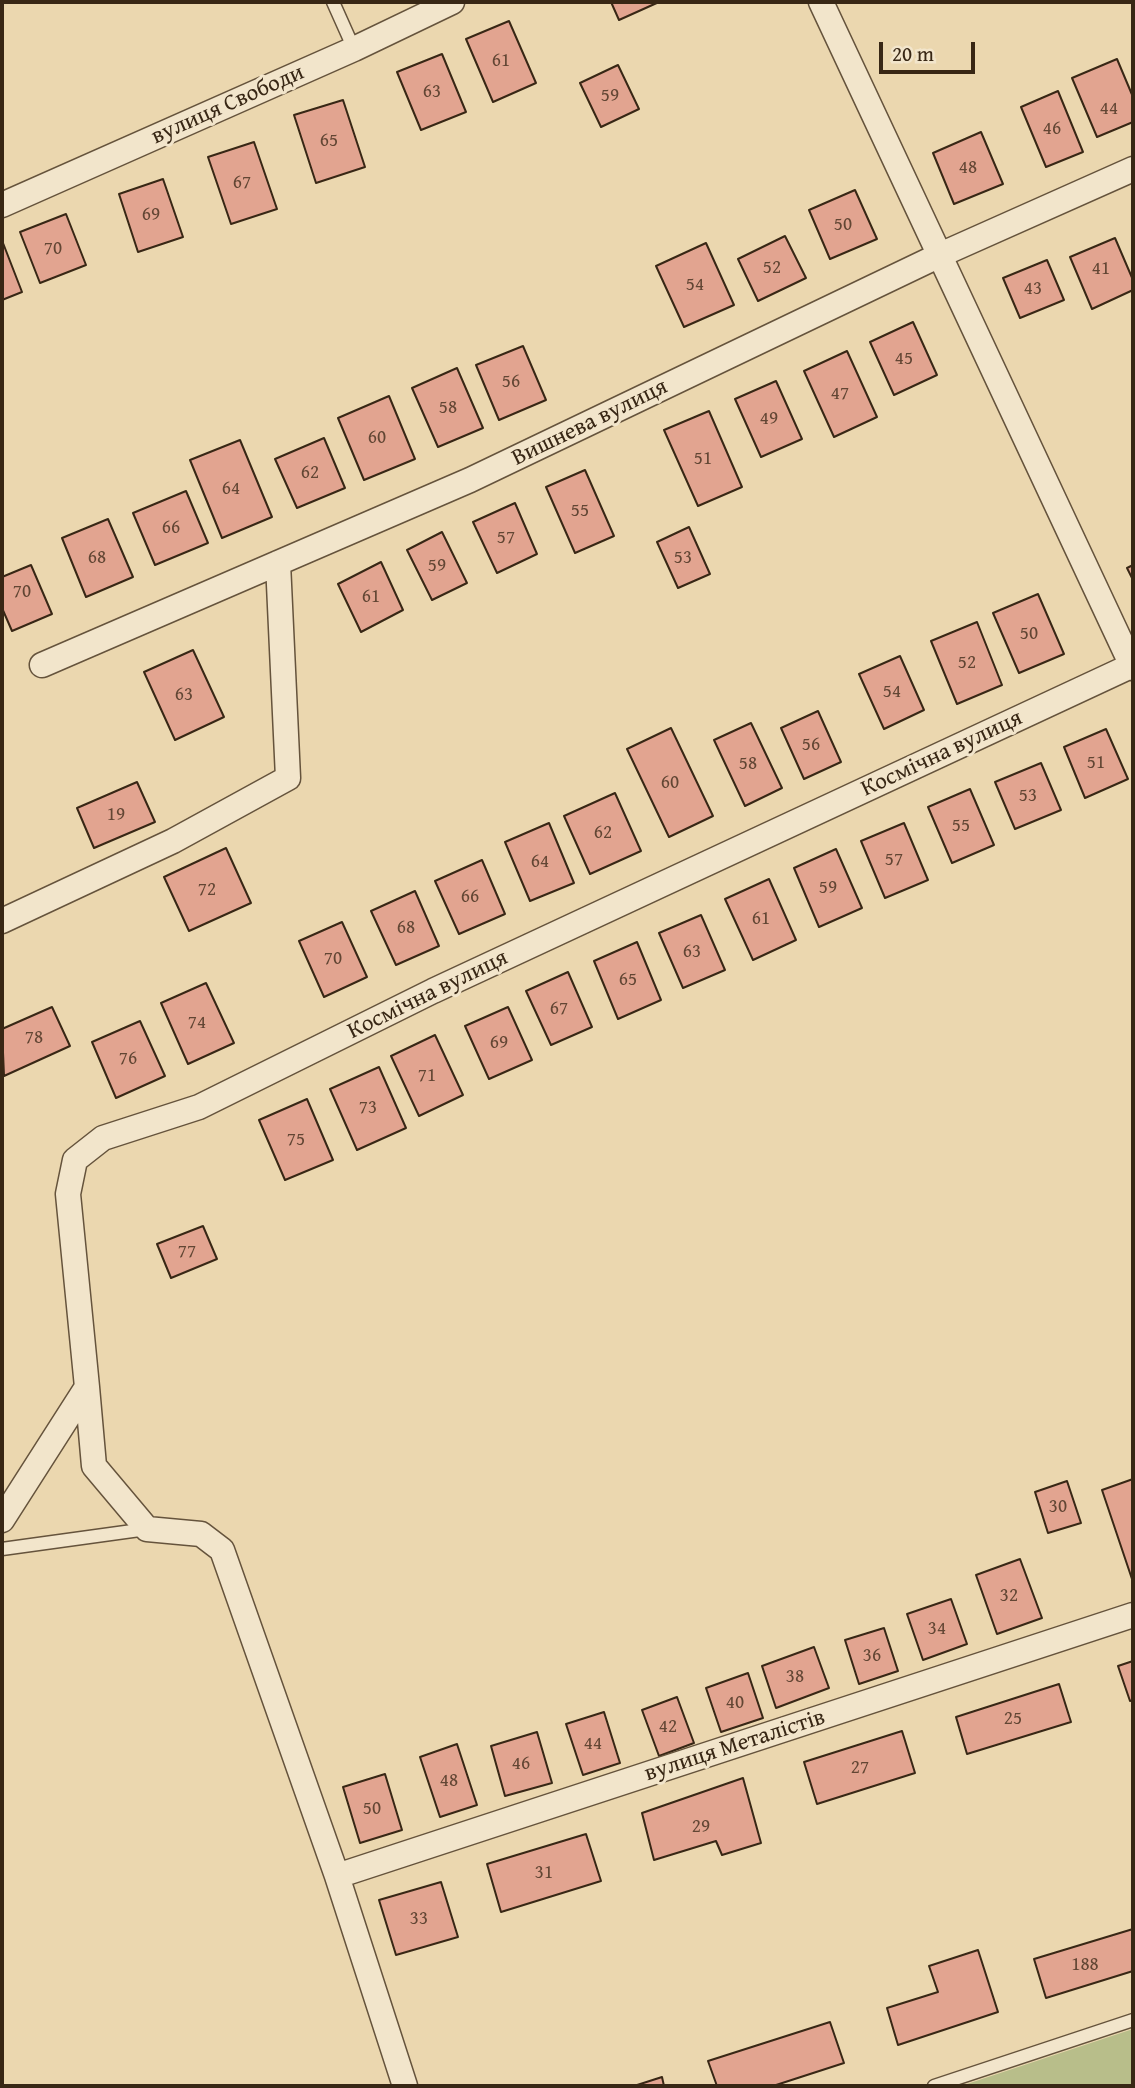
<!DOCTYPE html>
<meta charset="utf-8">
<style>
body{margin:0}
#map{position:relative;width:1135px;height:2088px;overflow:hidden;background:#ebd7af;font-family:"Gentium Book Plus",serif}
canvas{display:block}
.frame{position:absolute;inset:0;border:4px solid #382715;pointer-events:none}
.scale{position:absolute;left:879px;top:42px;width:96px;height:32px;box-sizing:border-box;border:4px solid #382715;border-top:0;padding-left:9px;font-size:21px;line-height:24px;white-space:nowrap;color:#382715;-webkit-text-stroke:5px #f2e5cb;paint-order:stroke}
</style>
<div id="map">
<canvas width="1135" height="2088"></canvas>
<div class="frame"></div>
<div class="scale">20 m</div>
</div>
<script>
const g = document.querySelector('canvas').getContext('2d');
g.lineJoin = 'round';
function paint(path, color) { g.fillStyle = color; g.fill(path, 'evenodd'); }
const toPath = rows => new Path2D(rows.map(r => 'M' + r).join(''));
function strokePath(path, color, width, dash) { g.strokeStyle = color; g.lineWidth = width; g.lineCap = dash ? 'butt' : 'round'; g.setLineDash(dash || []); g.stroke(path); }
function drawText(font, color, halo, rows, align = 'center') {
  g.font = font + ' "Gentium Book Plus",serif'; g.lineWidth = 6; g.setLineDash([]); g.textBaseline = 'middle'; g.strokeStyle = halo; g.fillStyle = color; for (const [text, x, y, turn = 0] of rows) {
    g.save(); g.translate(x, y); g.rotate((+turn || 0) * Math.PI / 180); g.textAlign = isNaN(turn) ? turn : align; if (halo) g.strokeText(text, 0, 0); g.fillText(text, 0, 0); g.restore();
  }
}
paint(toPath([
 [1133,2029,1133,2086,961,2086]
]), '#b8be8a');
const building = toPath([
 [611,2,659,2,619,20,611,2],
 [509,21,536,83,493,102,466,39,509,21],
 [442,54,466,112,421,130,397,72,442,54],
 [1117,59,1133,97,1133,122,1097,137,1072,78,1117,59],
 [618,65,639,109,601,127,580,83,618,65],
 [1058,91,1083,152,1046,167,1021,107,1058,91],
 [343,100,365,167,316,183,294,115,343,100],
 [981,132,1003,184,954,204,933,153,981,132],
 [254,142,277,209,231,224,208,157,254,142],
 [163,179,183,237,138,252,119,194,163,179],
 [855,190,877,239,830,259,809,210,855,190],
 [66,214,86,265,40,283,20,232,66,214],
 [785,236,806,278,758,301,738,259,785,236],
 [1115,238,1133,280,1133,290,1092,309,1070,257,1115,238],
 [3,243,22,292,2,300,2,244,3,243],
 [706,243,734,305,684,327,656,266,706,243],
 [1047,260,1064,300,1020,318,1003,278,1047,260],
 [913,322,937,375,894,395,870,342,913,322],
 [523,346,546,400,499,420,476,365,523,346],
 [847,351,877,417,834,437,804,371,847,351],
 [457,368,483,428,438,447,412,388,457,368],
 [776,381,802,439,761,457,735,399,776,381],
 [389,396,415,459,364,480,338,418,389,396],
 [709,411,742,487,698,506,664,430,709,411],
 [324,438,345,488,297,508,275,459,324,438],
 [240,440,272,517,222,538,190,460,240,440],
 [585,470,614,536,575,553,546,487,585,470],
 [186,491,208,543,155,565,133,513,186,491],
 [515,503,537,554,497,573,473,522,515,503],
 [108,519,133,577,86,597,62,538,108,519],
 [689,527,710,574,678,588,657,542,689,527],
 [442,532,467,583,432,600,407,550,442,532],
 [381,562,403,610,361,632,338,584,381,562],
 [31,565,52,614,12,631,2,608,2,577,31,565],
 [1133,565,1133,580,1127,568,1133,565],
 [1038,594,1064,654,1019,673,993,613,1038,594],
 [977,622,1002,685,957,704,931,641,977,622],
 [193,650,224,717,175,740,144,672,193,650],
 [900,656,924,710,884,729,859,674,900,656],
 [818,711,841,762,804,779,781,728,818,711],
 [751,723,782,788,745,806,714,740,751,723],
 [671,728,713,816,669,837,627,749,671,728],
 [1106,729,1128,779,1085,798,1064,747,1106,729],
 [1041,763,1061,810,1015,829,995,782,1041,763],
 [137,782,155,822,94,848,77,808,137,782],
 [970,789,994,845,952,863,928,807,970,789],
 [615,793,641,851,590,874,564,816,615,793],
 [549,823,574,883,530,901,505,842,549,823],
 [904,823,928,880,885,898,861,841,904,823],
 [226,848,251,903,189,931,164,877,226,848],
 [836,849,862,908,819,927,794,868,836,849],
 [482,860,505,914,459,934,435,881,482,860],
 [769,879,796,940,753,960,725,899,769,879],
 [415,891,439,946,396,965,371,911,415,891],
 [701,915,725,970,683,988,659,933,701,915],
 [342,922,367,977,324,997,299,941,342,922],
 [637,942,661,1000,618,1019,594,961,637,942],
 [568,972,592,1027,551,1045,526,991,568,972],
 [206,983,234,1043,188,1064,161,1003,206,983],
 [52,1007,70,1046,4,1076,2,1029,52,1007],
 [508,1007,532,1060,489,1079,465,1026,508,1007],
 [140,1021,165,1076,116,1098,92,1042,140,1021],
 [435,1035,463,1095,419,1116,391,1056,435,1035],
 [379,1067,406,1128,357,1150,330,1089,379,1067],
 [307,1099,333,1160,285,1180,259,1120,307,1099],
 [203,1226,217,1259,171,1278,157,1244,203,1226],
 [1133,1479,1133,1582,1102,1490,1133,1479],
 [1067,1481,1081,1523,1048,1533,1035,1492,1067,1481],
 [1020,1559,1042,1618,997,1634,976,1575,1020,1559],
 [951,1599,967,1644,923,1660,907,1614,951,1599],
 [884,1628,898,1671,859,1684,845,1640,884,1628],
 [814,1647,829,1688,776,1708,762,1666,814,1647],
 [1133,1661,1133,1700,1130,1701,1118,1666,1133,1661],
 [748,1673,763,1718,721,1732,706,1688,748,1673],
 [1059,1684,1071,1722,967,1754,956,1717,1059,1684],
 [677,1697,694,1743,659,1756,642,1710,677,1697],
 [604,1712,620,1763,583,1775,566,1724,604,1712],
 [902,1731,915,1773,817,1804,804,1762,902,1731],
 [537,1732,552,1783,505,1796,491,1746,537,1732],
 [457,1744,477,1805,440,1817,420,1757,457,1744],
 [385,1774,402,1830,360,1843,343,1787,385,1774],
 [743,1778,761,1843,722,1855,716,1841,654,1860,642,1813,743,1778],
 [586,1834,601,1881,501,1912,487,1864,586,1834],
 [441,1882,458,1937,396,1955,379,1900,441,1882],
 [1133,1929,1133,1971,1046,1998,1034,1959,1133,1929],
 [978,1950,998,2012,898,2045,887,2008,938,1992,929,1966,978,1950],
 [830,2022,844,2063,773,2086,717,2086,708,2061,830,2022],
 [662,2077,664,2086,634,2086,662,2077]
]);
paint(building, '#e2a490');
strokePath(building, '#382715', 2);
const lane = toPath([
 [333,2,354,49],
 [2,1549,147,1529],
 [934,2086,1133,2020]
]);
const street = toPath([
 [821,2,1133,668],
 [2,205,354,49,452,2],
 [42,665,470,480,940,255,1133,169],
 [2,921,173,841,288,778,278,563],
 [87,1387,94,1466,147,1529,201,1534,222,1550,337,1876,405,2086],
 [2,1520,87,1387,68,1194,75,1160,103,1138,199,1107,433,991,1133,665],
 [337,1876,1133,1615]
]);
strokePath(lane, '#65533c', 15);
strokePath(street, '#65533c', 27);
strokePath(lane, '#f2e5cb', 12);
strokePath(street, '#f2e5cb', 24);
drawText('19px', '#624634', null, [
 ["61",501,61],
 ["63",432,92],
 ["59",610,96],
 ["44",1109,109],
 ["46",1052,129],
 ["65",329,141],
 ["48",968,168],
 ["67",242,183],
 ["69",151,215],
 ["50",843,225],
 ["70",53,249],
 ["52",772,268],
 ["41",1101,269],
 ["54",695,285],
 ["43",1033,289],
 ["45",904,359],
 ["56",511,382],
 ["47",840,394],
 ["58",448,408],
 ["49",769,419],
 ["60",377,438],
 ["51",703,459],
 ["62",310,473],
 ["64",231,489],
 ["55",580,511],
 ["66",171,528],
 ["57",506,538],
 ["68",97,558],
 ["53",683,558],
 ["59",437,566],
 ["70",22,592],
 ["61",371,597],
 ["50",1029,634],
 ["52",967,663],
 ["54",892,692],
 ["63",184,695],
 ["56",811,745],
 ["51",1096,763],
 ["58",748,764],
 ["60",670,783],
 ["53",1028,796],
 ["19",116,815],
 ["55",961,826],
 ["62",603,833],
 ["57",894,860],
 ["64",540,862],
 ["59",828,888],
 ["72",207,890],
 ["66",470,897],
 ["61",761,919],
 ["68",406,928],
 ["63",692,952],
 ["70",333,959],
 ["65",628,980],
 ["67",559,1009],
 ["74",197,1023],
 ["78",34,1038],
 ["69",499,1043],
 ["76",128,1059],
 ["71",427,1076],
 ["73",368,1108],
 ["75",296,1140],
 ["77",187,1252],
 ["30",1058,1507],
 ["32",1009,1596],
 ["34",937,1629],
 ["36",872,1656],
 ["38",795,1677],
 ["40",735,1703],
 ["25",1013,1719],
 ["42",668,1727],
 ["44",593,1744],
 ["46",521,1764],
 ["27",860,1768],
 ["48",449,1781],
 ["50",372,1809],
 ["29",701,1827],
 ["31",544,1873],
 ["33",419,1919],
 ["188",1085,1965]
]);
drawText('23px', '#382715', '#f2e5cb', [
 ["вулиця Свободи",228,105,-24],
 ["Вишнева вулиця",590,423,-26],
 ["Космічна вулиця",942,754,-25],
 ["Космічна вулиця",428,995,-26],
 ["вулиця Металістів",735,1746,-18]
]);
</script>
